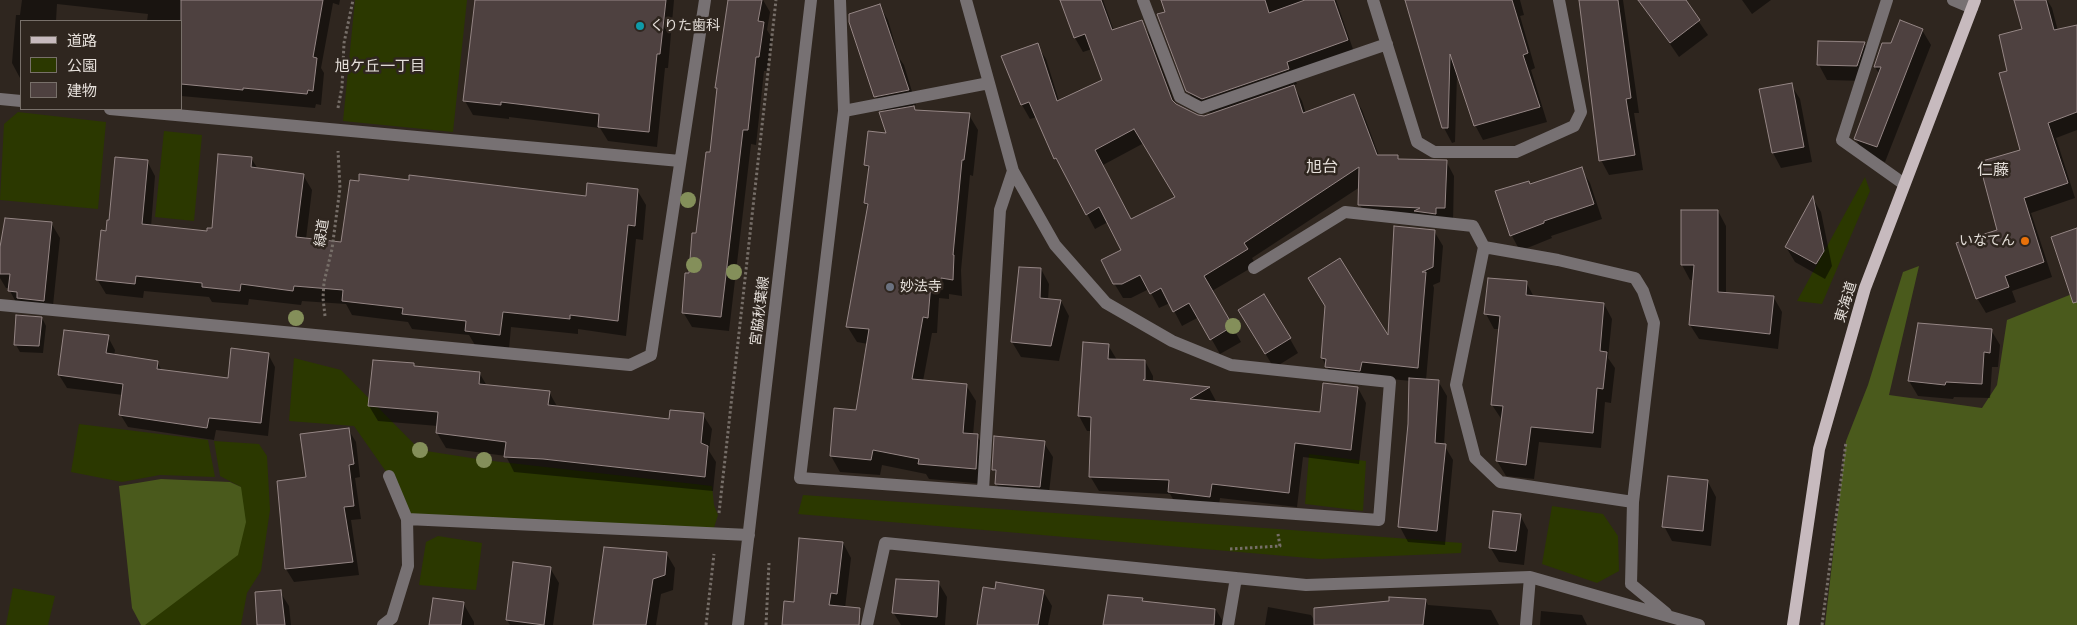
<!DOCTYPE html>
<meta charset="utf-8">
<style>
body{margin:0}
#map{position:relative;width:2077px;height:625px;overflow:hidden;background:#2f261f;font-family:Montserrat,"Noto Sans JP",sans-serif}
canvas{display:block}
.legend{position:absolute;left:20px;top:20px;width:162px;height:90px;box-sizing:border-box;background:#2f261f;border:1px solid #78706a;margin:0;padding:6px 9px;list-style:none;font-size:15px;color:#e5dfda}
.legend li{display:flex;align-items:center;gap:10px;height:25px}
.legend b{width:25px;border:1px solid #78706a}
</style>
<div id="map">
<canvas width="2077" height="625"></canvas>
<ul class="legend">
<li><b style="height:6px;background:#c7babe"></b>道路</li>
<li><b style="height:14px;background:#2b3800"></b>公園</li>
<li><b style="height:14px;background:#4e4140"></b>建物</li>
</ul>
</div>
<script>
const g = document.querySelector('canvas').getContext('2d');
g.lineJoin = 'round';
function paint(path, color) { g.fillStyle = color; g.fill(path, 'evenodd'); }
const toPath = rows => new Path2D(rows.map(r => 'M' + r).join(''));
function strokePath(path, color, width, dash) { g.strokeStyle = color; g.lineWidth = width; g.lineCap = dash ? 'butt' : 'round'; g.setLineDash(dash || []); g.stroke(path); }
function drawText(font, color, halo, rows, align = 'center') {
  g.font = font + ' Montserrat,"Noto Sans JP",sans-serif'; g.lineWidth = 5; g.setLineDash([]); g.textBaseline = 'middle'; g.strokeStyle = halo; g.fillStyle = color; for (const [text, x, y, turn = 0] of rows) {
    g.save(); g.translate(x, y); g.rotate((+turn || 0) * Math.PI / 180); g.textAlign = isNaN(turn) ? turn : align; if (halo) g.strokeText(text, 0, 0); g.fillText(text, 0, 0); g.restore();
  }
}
paint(toPath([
 [355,0,467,0,453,132,343,121],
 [18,112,106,122,98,209,0,200,4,124],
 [164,131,202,135,194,221,155,217],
 [1865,177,1870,191,1822,304,1797,301],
 [294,358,341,370,420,450,484,460,712,486,714,505,718,515,712,534,407,519,389,476,354,426,289,421],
 [79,424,208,440,215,477,160,475,122,482,71,472],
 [214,441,259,444,267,456,270,510,261,571,247,593,241,625,145,625,241,487,220,476],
 [1309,454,1366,461,1363,511,1305,504],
 [803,495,1278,529,1462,543,1461,553,1320,559,798,514],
 [1552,506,1603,514,1618,536,1619,571,1597,583,1542,564],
 [438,536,482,543,476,590,419,585,426,542],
 [13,588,55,596,48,625,6,625]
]), '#2b3800');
paint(toPath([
 [1919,266,1889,395,1982,408,1997,385,2007,320,2077,292,2077,625,1825,625,1846,441,1868,385,1903,272],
 [161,479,230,482,241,487,246,522,238,555,145,625,141,625,132,608,119,486]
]), '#4a5a1c');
paint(toPath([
 [22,0,340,0,339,5,333,3,321,68,324,73,321,105,316,104,315,108,181,96,181,21,147,21,148,14,57,4,56,21,21,21,20,78,12,63,16,15,20,15],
 [476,0,674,0,668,68,665,68,657,147,608,141,600,128,509,117,509,119,473,115,465,101],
 [729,0,763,0,770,12,767,30,772,38,767,71,764,71,756,145,751,144,729,331,692,327,683,312,711,154,718,91,716,88],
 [1062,0,1103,0,1114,31,1141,21,1150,36,1176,106,1197,116,1203,117,1212,114,1197,106,1188,91,1162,0,1336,0,1355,55,1294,77,1297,84,1293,85,1302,101,1306,114,1353,95,1362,110,1379,156,1397,156,1399,160,1446,161,1454,176,1453,223,1368,220,1360,205,1360,187,1252,258,1256,265,1212,291,1241,342,1220,354,1199,317,1182,326,1170,303,1159,308,1149,289,1131,298,1123,298,1114,283,1122,251,1108,222,1095,229,1065,173,1055,158,1037,117,1030,119,1022,105,1037,45,1046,59,1059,101,1103,81,1092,49,1083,52,1075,38],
 [1144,143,1176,198,1131,220,1103,165],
 [1406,0,1520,0,1524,15,1520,16,1535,68,1531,70,1547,122,1483,140,1475,125,1457,74,1455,142,1452,143,1444,128],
 [1579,0,1623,0,1639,113,1634,113,1643,170,1609,175,1601,160],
 [1684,0,1708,35,1679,57,1640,1],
 [1742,0,1771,0,1752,14],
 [2020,0,2047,0,2052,8,2058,31,2077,27,2077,130,2056,138,2075,198,2031,213,2052,277,2012,291,2016,302,1986,313,1977,298,2021,150,2008,72,2023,30],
 [879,5,888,20,899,58,904,65,916,105,912,106,916,111,969,115,978,130,973,176,970,175,961,270,962,296,949,294,949,299,939,298,937,333,932,333,923,381,966,385,976,401,973,435,977,436,987,452,985,484,929,479,926,474,882,465,880,475,840,472,831,456,857,412,868,344,857,342,847,326,868,208,865,203,869,171,866,165,887,134,885,113,876,96],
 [1922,30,1931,45,1885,162,1864,153,1855,138,1880,75,1875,67,1892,45],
 [1864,44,1873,58,1865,81,1827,80,1819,65],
 [1791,85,1800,99,1812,162,1781,168,1773,153,1761,90],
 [251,158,258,169,303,175,312,190,306,239,343,243,587,197,637,190,646,205,643,240,636,239,626,336,578,329,578,334,511,327,509,349,475,345,469,335,412,329,408,322,352,315,346,304,302,301,301,305,249,299,248,305,212,302,209,297,144,291,143,298,106,294,97,279,108,232,147,161,155,176,151,227,208,232,213,230],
 [1581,169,1590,183,1602,219,1551,236,1552,238,1520,251,1512,236,1497,191,1530,186],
 [1813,199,1821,212,1832,266,1825,279,1795,262,1786,247],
 [1718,211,1726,226,1726,294,1774,298,1782,312,1778,349,1699,339,1690,325,1694,280,1690,280,1682,265],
 [51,223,60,238,52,315,18,306,10,291,10,288,6,288,0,278,0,255],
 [1434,231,1443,246,1440,282,1433,285,1434,288,1426,380,1438,381,1447,396,1444,445,1453,460,1445,545,1408,542,1400,527,1409,424,1411,381,1370,377,1335,382,1322,358,1326,307,1389,339],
 [1041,269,1049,284,1048,300,1061,301,1069,316,1059,361,1021,357,1012,342],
 [1526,282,1534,297,1604,304,1612,319,1608,358,1615,368,1611,403,1605,402,1601,448,1539,442,1534,479,1506,476,1497,461,1502,420,1492,405,1500,329,1494,329,1486,314],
 [42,318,46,326,43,353,20,352,16,345],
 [1248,325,1290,339,1298,353,1274,368],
 [1991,330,2000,345,1998,367,1992,367,1990,398,1954,397,1953,399,1918,396,1909,381],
 [108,337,115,350,114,356,157,362,162,371,229,379,268,354,275,367,268,436,216,430,214,440,128,427,120,414,123,395,67,388,59,375],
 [1108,345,1117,360,1145,361,1153,376,1153,382,1209,388,1217,403,1321,413,1358,388,1366,403,1359,464,1303,457,1297,507,1220,498,1218,512,1178,507,1170,494,1099,491,1090,476,1092,431,1087,431,1079,416],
 [413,364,415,367,480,374,487,386,549,392,558,408,670,420,703,415,712,429,709,451,716,462,713,491,514,472,506,456,446,448,437,433,438,426,378,421,369,406],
 [348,429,356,442,360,477,355,478,361,519,351,520,359,575,294,582,286,569],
 [1044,443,1053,457,1048,502,1004,498,996,483,997,475,994,470],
 [1708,482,1716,497,1711,546,1672,541,1664,526],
 [1520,515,1528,530,1524,565,1499,562,1490,547],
 [843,543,851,558,845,608,836,625,783,625,795,603],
 [666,553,675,568,673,590,661,594,656,625,594,625],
 [550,568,559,583,553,625,510,625,507,620],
 [938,582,947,597,945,625,901,625,893,612],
 [996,591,1043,591,1052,606,1048,625,978,625],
 [280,592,289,606,291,625,259,625],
 [1142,600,1144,602,1216,610,1225,625,1104,625],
 [1425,600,1428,605,1491,610,1499,625,1331,625],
 [463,603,474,622,474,625,430,625],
 [1268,607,1311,615,1317,625,1265,625],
 [1541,611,1582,615,1587,625,1540,625]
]), '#0007');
const building = toPath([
 [181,0,323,0,313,57,317,58,313,91,308,90,307,94,243,88,243,90,181,84,181,0],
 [475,0,666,0,660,54,657,54,649,132,598,127,599,114,501,102,501,105,463,101,475,0],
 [728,0,762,0,758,21,764,22,759,57,756,57,748,130,743,130,721,317,682,313,685,273,689,273,692,233,696,233,706,152,710,152,717,88,715,88,728,0],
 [1060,0,1101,0,1112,30,1142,20,1172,100,1176,104,1198,115,1204,116,1294,85,1303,113,1354,94,1377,155,1398,155,1398,159,1447,160,1445,208,1436,208,1436,214,1414,211,1420,208,1358,205,1359,167,1244,243,1248,249,1204,276,1233,326,1210,340,1189,303,1173,312,1161,288,1150,294,1140,275,1122,284,1113,284,1101,260,1121,250,1099,207,1086,215,1056,158,1054,159,1029,102,1021,105,1001,56,1038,43,1057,101,1102,80,1085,34,1074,38,1060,0],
 [1134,129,1175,197,1131,219,1095,150,1134,129],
 [1161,0,1265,0,1269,13,1305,0,1334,0,1348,40,1287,62,1289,69,1202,99,1186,91,1157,14,1165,12,1161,0],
 [1405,0,1512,0,1528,53,1523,55,1540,107,1474,126,1450,54,1448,128,1442,128,1405,0],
 [1579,0,1618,0,1631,98,1626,99,1635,155,1599,161,1579,0],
 [1638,0,1686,0,1700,20,1670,43,1638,0],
 [2014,0,2046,0,2054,30,2077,25,2077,112,2048,123,2068,183,2024,198,2044,262,2005,276,2009,287,1976,299,1956,243,1997,230,1979,162,2020,150,1999,73,2007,71,1999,35,2022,29,2014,0],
 [880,4,909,90,874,97,849,22,849,14,880,4],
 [1900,20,1923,29,1877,147,1854,139,1881,67,1874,67,1882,43,1891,43,1900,20],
 [1818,41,1865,42,1857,66,1817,65,1818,41],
 [1792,83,1804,147,1772,153,1759,89,1792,83],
 [914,106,915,110,970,113,964,160,962,160,953,255,954,255,953,280,941,278,941,284,931,283,928,318,923,317,912,379,967,384,963,433,978,434,976,469,918,464,919,459,873,450,871,460,830,456,834,408,856,410,869,329,846,327,868,204,864,203,869,166,864,165,868,131,886,133,879,112,914,106],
 [218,154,252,157,251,167,304,174,296,237,341,242,350,180,359,181,359,174,409,180,409,175,586,196,587,183,638,189,635,226,628,225,618,321,570,315,570,319,503,312,500,335,465,331,466,321,402,314,403,308,342,301,343,290,294,286,293,291,241,284,240,291,202,287,202,283,136,276,135,284,96,280,101,230,106,231,107,220,109,220,115,157,148,160,142,224,207,231,207,228,212,228,218,154],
 [1582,167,1594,204,1544,221,1544,223,1510,236,1495,191,1529,181,1530,184,1582,167],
 [1813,196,1824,251,1816,264,1785,247,1813,196],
 [1681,210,1718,210,1718,292,1774,296,1770,334,1689,325,1694,265,1681,265,1681,210],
 [5,218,52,222,44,301,17,298,17,292,8,291,10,274,0,274,0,247,5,218],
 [1394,226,1435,230,1433,267,1422,272,1426,272,1418,368,1362,362,1360,371,1325,367,1326,359,1321,358,1325,306,1308,278,1340,258,1388,335,1394,226],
 [2077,228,2077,302,2073,303,2051,237,2077,228],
 [1019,267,1041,268,1040,298,1061,300,1051,346,1011,342,1019,267],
 [1488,278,1527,281,1526,295,1604,303,1600,351,1607,352,1603,389,1597,388,1593,433,1531,427,1526,465,1496,461,1503,406,1491,405,1500,316,1484,314,1488,278],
 [1264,294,1291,338,1265,354,1238,310,1264,294],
 [16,315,42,317,39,346,14,345,16,315],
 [1918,323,1992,329,1990,353,1984,352,1982,384,1946,382,1945,385,1908,381,1918,323],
 [64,330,109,335,106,353,158,361,157,369,228,378,231,348,269,353,261,423,209,418,207,428,119,415,123,384,58,375,64,330],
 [1083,342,1109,344,1108,359,1145,360,1145,379,1143,380,1210,387,1190,399,1320,412,1323,383,1358,387,1351,450,1295,443,1289,493,1212,484,1210,497,1168,492,1169,480,1089,477,1091,417,1078,416,1083,342],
 [373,360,414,363,414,366,480,372,479,384,550,391,548,405,669,419,670,410,704,413,701,443,708,446,705,477,543,459,504,457,506,442,436,433,438,412,368,406,373,360],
 [1409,378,1439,380,1435,443,1446,444,1437,531,1398,527,1408,424,1409,378],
 [349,428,354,464,349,465,354,506,344,507,353,562,285,569,277,481,306,477,300,434,349,428],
 [994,436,1045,441,1040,487,995,484,996,470,992,470,994,436],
 [1668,476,1708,480,1703,531,1662,527,1668,476],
 [1493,511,1521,514,1516,551,1489,548,1493,511],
 [799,538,843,542,837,594,831,593,829,605,860,608,859,625,782,625,784,601,794,602,799,538],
 [604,547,667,552,665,575,653,579,646,625,593,625,604,547],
 [513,562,551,567,544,625,506,620,513,562],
 [896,579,939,581,937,617,892,613,896,579],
 [996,582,1044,590,1038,625,977,625,983,587,995,589,996,582],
 [281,590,285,625,257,625,255,592,281,590],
 [1108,595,1143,598,1142,601,1215,609,1214,625,1103,625,1108,595],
 [1389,597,1426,599,1423,625,1314,625,1314,608,1389,601,1389,597],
 [433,598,464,602,461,625,429,625,433,598]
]);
paint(building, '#4e4140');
strokePath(building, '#958685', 1);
strokePath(toPath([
 [338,108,342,87,344,43,353,0],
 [325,316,323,298,324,282,332,249,340,188,338,151],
 [719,513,776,0],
 [1230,549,1280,546,1278,534],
 [706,625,714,554],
 [766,625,769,563],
 [1822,625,1846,442]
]), '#766e68', 3, [2.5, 2.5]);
strokePath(toPath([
 [840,0,844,111],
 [966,0,989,83,1013,171,1055,245,1106,303,1172,341,1231,365,1390,382,1379,520,800,478,844,111,989,83],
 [1143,0,1180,97,1201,108,1387,44],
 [1373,0,1417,142,1434,152,1516,152,1574,126,1581,112,1559,0],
 [1887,0,1842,140,1904,184],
 [1953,0,1972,8],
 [0,99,21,101],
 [110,109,680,161],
 [1254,268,1345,212,1473,226,1484,247],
 [0,305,630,365,651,355,705,0],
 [983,490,1000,210,1013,171],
 [1633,502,1500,482,1475,458,1456,385,1484,247,1558,260,1635,278,1643,291,1654,323,1633,502,1631,584,1666,613],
 [407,519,749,535],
 [383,625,392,618,408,566,407,519,389,476],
 [738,625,811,0],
 [867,625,885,543,1306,585,1530,577,1699,625],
 [1228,625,1236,578],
 [1526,625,1530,577]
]), '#777173', 12);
strokePath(toPath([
 [1793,625,1819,449,1865,288,1975,0]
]), '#c7babe', 12);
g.fillStyle = '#848f5a';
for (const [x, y] of [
 [688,200],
 [694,265],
 [734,272],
 [296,318],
 [1233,326],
 [420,450],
 [484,460]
]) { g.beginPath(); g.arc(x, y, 8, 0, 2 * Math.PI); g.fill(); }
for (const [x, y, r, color] of [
 [640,26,5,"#0f9aa8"],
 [2025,241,5,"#e8710a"],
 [890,287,5,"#6b7280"]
]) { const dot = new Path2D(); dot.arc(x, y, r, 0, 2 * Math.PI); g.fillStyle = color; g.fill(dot); strokePath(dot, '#2f261f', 2); }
drawText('14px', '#e5dfda', '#2f261f', [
 ["くりた歯科",650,26],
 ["いなてん",2015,241,"right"],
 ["妙法寺",900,287]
], 'left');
drawText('14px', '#e5dfda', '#2f261f', [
 ["緑道",322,233,-81],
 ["東海道",1846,302,-73],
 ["宮脇秋葉線",760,311,-83]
]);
drawText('15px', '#e5dfda', '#2f261f', [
 ["旭ケ丘一丁目",380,67]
]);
drawText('16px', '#e5dfda', '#2f261f', [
 ["旭台",1322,167],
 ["仁藤",1993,170]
]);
</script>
